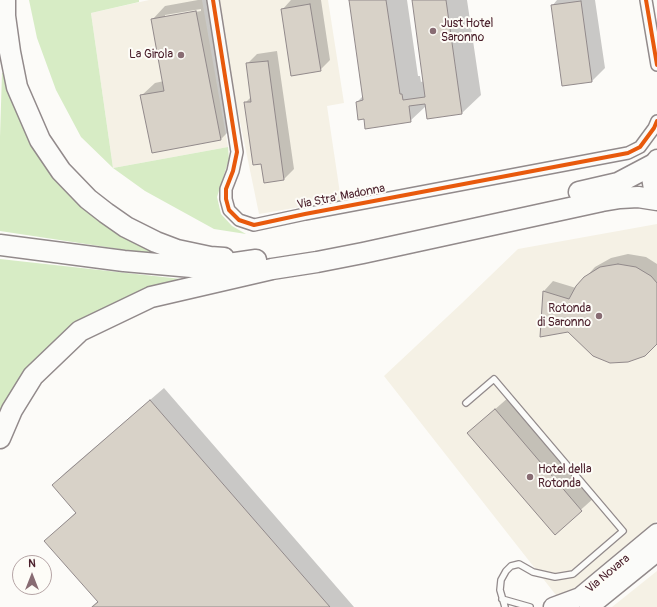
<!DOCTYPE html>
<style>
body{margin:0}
#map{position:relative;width:657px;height:607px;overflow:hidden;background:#fcfbf8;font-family:Pangolin,sans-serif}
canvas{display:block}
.north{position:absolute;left:12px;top:555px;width:40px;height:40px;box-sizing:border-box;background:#fdfcf7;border:1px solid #b5a4a5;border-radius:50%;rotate:0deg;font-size:11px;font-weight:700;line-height:16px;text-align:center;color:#4a1f2b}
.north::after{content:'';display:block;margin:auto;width:14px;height:18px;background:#886c73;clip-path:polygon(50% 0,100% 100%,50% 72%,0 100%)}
</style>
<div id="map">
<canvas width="657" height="607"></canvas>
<div class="north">N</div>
</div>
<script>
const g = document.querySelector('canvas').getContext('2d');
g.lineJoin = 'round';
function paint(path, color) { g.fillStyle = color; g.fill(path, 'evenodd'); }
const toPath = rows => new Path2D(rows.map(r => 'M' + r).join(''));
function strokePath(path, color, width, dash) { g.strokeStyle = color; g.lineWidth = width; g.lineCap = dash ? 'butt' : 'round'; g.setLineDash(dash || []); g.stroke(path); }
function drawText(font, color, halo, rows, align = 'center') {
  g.font = font + ' Pangolin,sans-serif'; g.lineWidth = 4; g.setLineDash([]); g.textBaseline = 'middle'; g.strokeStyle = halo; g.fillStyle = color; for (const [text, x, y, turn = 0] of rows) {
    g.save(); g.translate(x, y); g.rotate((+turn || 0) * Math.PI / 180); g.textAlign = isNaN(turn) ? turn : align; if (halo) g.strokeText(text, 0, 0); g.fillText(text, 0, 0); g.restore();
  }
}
paint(toPath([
 [149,0,202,0,228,147,113,168,91,13],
 [215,0,328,0,344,103,327,106,341,200,259,214],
 [657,224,657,520,644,539,559,599,384,376,462,303,518,249],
 [657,571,657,607,612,607]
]), '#f5f1e5');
paint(toPath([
 [29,0,139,0,139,2,91,13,113,168,228,147,229,159,217,197,221,214,232,226,246,234,214,229,145,191,113,168,81,137,56,90,37,38],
 [2,73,6,73,33,147,48,170,85,210,130,241,160,253,159,255,0,231,0,137],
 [0,259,181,279,182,282,117,302,0,415]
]), '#d7ecc5');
paint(toPath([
 [198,0,209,0,234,126,221,139,141,96,155,83,164,81,152,20,165,6],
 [201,9,201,11,165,17,165,15],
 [291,0,321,0,330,60,320,70,282,10],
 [350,0,407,0,418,76,420,76,421,82,424,81,413,0,467,0,481,95,462,113,426,106,410,121,364,118,357,102,364,95],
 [557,0,595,0,605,68,592,81,552,6],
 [277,51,294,169,284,179,262,163,245,103,252,96,247,64,257,54],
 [628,254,646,257,657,264,657,343,544,291,553,281,576,288,595,267,611,258],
 [164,388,354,607,91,607,98,601,45,541,76,512,53,485,66,472],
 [509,397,595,497,555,533,468,433]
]), '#0003');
const building = toPath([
 [349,0,386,0,400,94,402,94,403,100,425,97,412,0,446,0,462,114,427,119,425,104,409,106,411,122,365,129,364,119,358,120,356,102,363,100,349,0],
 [581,1,592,82,562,86,551,5,581,1],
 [310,4,321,71,291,76,281,9,310,4],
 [196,11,221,140,152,153,140,95,164,91,151,19,196,11],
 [268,61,284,180,264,183,261,164,253,165,244,102,251,102,246,63,268,61],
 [618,264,636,267,651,276,657,283,657,344,645,356,628,362,610,363,593,356,568,332,540,337,543,291,569,299,576,286,584,277,600,267,618,264],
 [150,400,330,607,92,607,98,602,44,541,76,513,52,485,150,400],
 [495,409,582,511,555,535,467,433,495,409]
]);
paint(building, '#d8d2c8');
strokePath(building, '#928a8b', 1);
const service = toPath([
 [466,403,494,379,623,531,573,574,555,577,533,572,519,564,511,566,506,571,501,580,500,590,505,607],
 [502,599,530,607]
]);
const minor = toPath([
 [213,0,237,152,233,171,226,189,226,199,229,210,239,220,254,225,305,214,628,153,640,147,654,128,657,121],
 [646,0,657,65]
]);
const primary = toPath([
 [657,159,654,164,651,177,653,189,657,199],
 [553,607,580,597,657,533],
 [589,607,657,552]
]);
const motorway = toPath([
 [5,0,5,16,10,52,17,87,40,140,61,171,88,199,106,213,126,227,156,242,177,250,210,257,224,258],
 [579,192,618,183,654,164],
 [0,245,124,261,214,269],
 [201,268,256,260],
 [0,438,12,410,33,376,80,331,151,297,272,269,317,262,363,253,602,201,620,198,638,197,657,200]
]);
strokePath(service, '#928a8b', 8);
strokePath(minor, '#928a8b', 14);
strokePath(primary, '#928a8b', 21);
strokePath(motorway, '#928a8b', 23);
strokePath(service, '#fbfbf9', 5.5);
strokePath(minor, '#fbfbf9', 11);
strokePath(primary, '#fbfbf9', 18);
strokePath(motorway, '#fbfbf9', 20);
strokePath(toPath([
 [213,0,237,152,233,171,226,189,226,199,229,210,239,220,254,225,305,214,628,153,640,147,654,128,657,121],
 [646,0,657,65]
]), '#e8590c', 4);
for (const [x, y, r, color] of [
 [433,31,4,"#886c73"],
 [181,55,4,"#886c73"],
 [599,316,4,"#886c73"],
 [530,477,4,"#886c73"]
]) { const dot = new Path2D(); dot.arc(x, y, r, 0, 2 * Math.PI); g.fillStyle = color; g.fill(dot); strokePath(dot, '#fdfcf7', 1.5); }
drawText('12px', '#4a1f2b', '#fdfcf7', [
 ["Just Hotel",441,24],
 ["Saronno",441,38],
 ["La Girola",173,55,"right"],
 ["Rotonda",591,309,"right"],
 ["di Saronno",591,323,"right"],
 ["Hotel della",538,470],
 ["Rotonda",538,484]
], 'left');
drawText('12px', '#4a1f2b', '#fdfcf7', [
 ["Via Stra' Madonna",341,197,-11],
 ["Via Novara",608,574,-40]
]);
</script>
